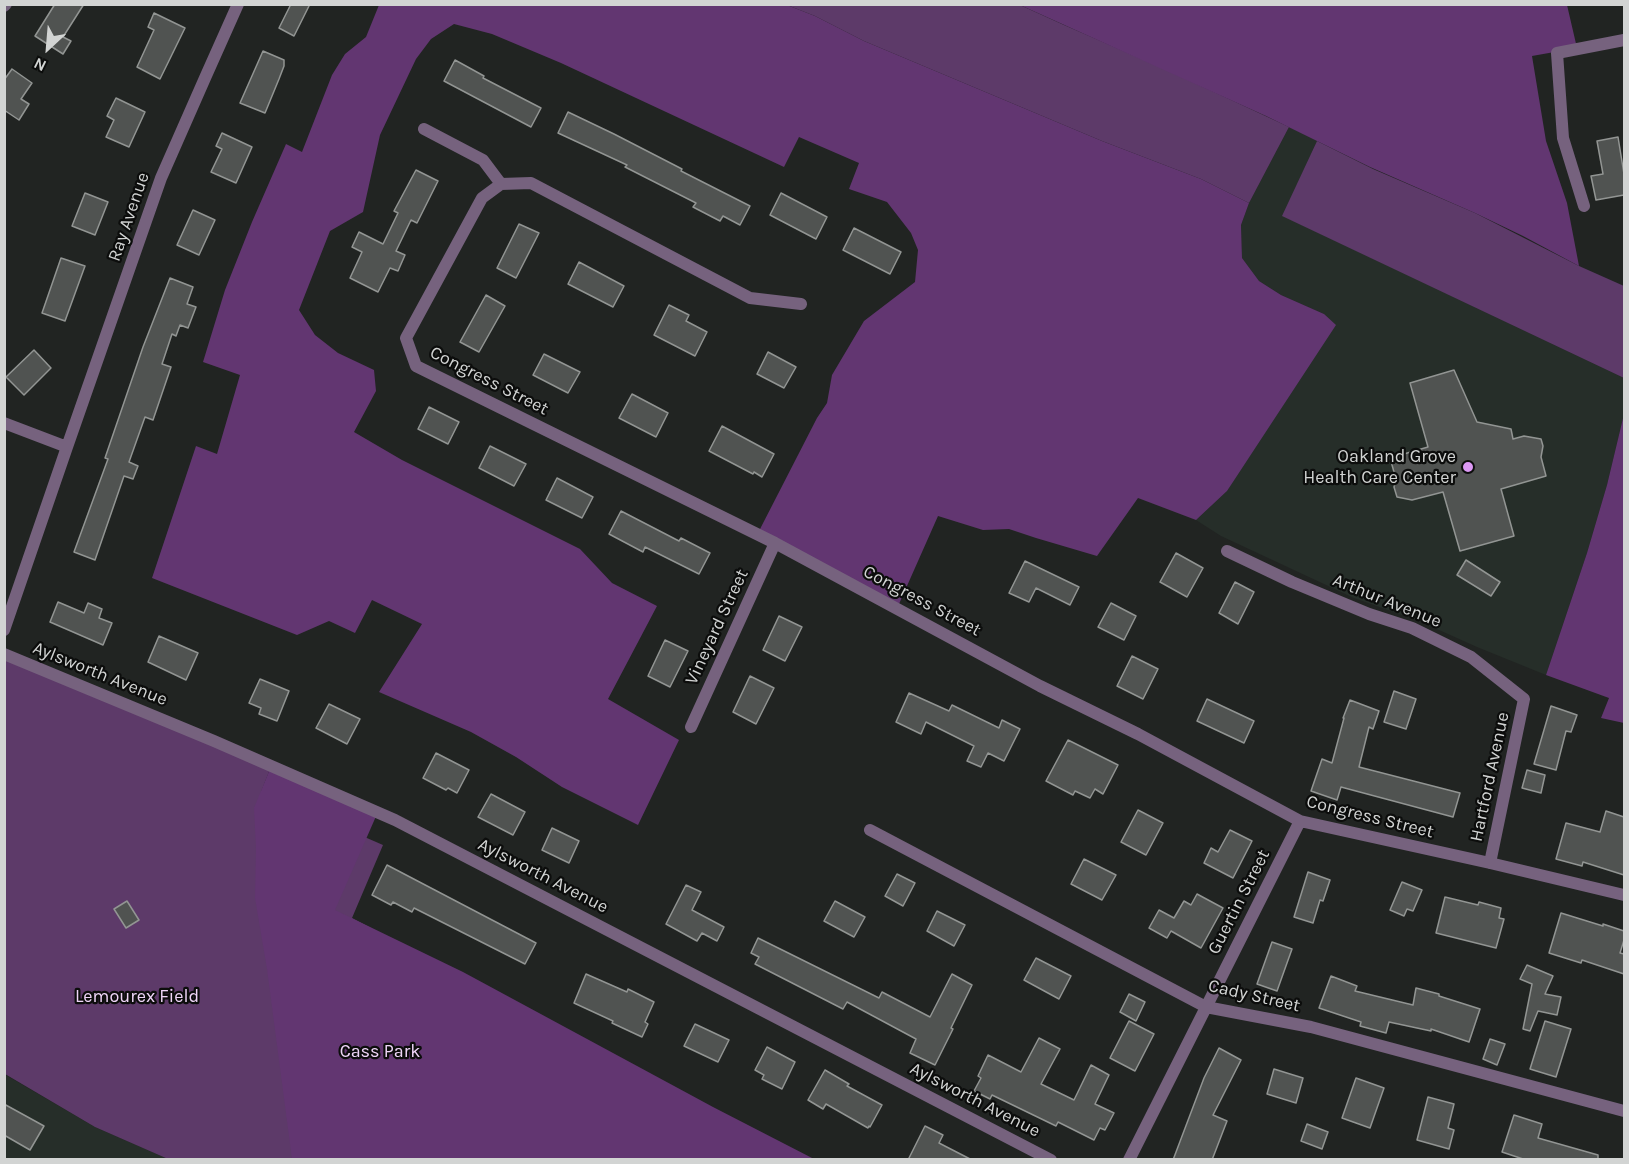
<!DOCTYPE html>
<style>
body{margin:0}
#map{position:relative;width:1629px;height:1164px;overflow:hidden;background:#212422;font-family:Karla,sans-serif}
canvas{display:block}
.frame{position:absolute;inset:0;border:6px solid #d2d4d3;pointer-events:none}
.north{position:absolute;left:18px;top:18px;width:60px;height:60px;-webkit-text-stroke:4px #0c0d0c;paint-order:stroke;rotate:206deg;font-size:16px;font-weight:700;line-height:24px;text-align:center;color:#d2d4d3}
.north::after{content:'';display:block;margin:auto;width:21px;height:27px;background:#d2d4d3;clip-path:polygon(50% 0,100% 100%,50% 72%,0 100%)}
</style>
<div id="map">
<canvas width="1629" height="1164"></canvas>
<div class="frame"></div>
<div class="north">N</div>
</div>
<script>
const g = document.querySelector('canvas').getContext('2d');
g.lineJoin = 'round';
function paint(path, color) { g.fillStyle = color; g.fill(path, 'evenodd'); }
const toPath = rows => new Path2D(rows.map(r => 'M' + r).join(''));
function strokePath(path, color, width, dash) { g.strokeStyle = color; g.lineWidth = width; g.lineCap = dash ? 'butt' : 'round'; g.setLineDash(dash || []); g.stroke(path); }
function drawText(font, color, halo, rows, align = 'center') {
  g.font = font + ' Karla,sans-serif'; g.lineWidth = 4.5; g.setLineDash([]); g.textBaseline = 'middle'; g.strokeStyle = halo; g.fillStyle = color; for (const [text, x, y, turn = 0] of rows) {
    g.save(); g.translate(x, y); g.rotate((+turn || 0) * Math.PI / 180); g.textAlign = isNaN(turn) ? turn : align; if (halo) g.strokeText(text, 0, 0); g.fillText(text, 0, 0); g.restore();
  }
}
paint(toPath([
 [1289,127,1317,141,1283,216,1624,378,1624,414,1607,485,1587,553,1546,675,1477,647,1419,621,1354,598,1221,536,1196,520,1227,491,1324,314,1281,295,1259,281,1242,258,1241,225,1249,203],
 [4,1074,95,1127,168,1159,5,1159]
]), '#262e29');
paint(toPath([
 [787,5,1020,5,1064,25,1169,71,1289,127,1249,203,1201,179,1102,141,864,41,815,16],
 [1317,141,1373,169,1475,213,1579,266,1624,286,1624,378,1282,216],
 [5,652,272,764,261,792,383,845,352,918,810,1159,168,1159,95,1127,5,1074]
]), '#5d3a69');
paint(toPath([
 [379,5,787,5,815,16,864,41,1102,141,1201,179,1249,203,1241,225,1242,258,1259,281,1281,295,1324,314,1336,325,1227,491,1196,520,1138,498,1097,556,1036,538,1009,529,983,530,938,516,899,604,759,531,817,418,827,403,832,375,864,321,915,282,918,250,911,233,887,202,849,189,859,163,799,137,784,167,561,63,492,34,454,24,431,39,416,59,380,135,363,212,330,231,299,310,315,335,338,353,374,370,376,391,354,432,402,460,580,549,612,583,657,606,608,699,679,740,638,825,562,787,516,757,471,732,379,692,422,624,372,600,355,633,329,621,297,635,152,578,196,446,217,454,240,375,203,362,225,290,252,222,286,144,302,152,332,75,345,54,366,37],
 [1020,5,1567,5,1577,48,1532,56,1546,141,1567,203,1579,266,1523,236,1475,213,1370,167,1266,116],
 [1624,414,1624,723,1601,718,1609,698,1546,675,1587,553,1607,485],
 [272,764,377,814,335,910,463,972,713,1107,814,1159,292,1159,267,969,255,898,256,848,254,808]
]), '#623671');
const building = toPath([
 [55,4,84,4,63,37,71,41,63,54,35,36,55,4],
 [291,4,310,4,294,36,279,28,291,4],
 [154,13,185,28,160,79,137,67,154,30,148,27,154,13],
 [263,51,284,60,284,66,279,79,265,113,240,103,263,51],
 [455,60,484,76,483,78,541,108,531,127,444,81,455,60],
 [12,69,32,83,21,99,29,104,19,120,4,110,4,80,12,69],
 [116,98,145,112,129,147,106,137,114,120,107,116,116,98],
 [568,112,614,134,682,169,681,171,750,206,740,225,723,216,720,221,693,207,696,203,625,167,627,165,558,133,568,112],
 [222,133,252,147,236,183,211,172,222,149,216,146,222,133],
 [1618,137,1624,174,1624,195,1596,200,1591,176,1603,174,1597,141,1618,137],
 [416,170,438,181,417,223,411,220,396,251,405,255,398,271,390,268,378,292,350,278,362,252,352,247,359,232,383,244,398,213,394,211,416,170],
 [85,193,108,202,95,235,72,226,85,193],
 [781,193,827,217,816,239,770,215,781,193],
 [193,210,215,220,199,255,177,245,193,210],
 [519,224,539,233,516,278,497,268,519,224],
 [854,228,901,252,890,274,843,250,854,228],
 [61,258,85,266,65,321,42,313,61,258],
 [579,262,624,286,613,307,568,284,579,262],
 [170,278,193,287,187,304,196,307,188,328,180,325,176,336,172,334,162,364,171,367,153,420,145,417,129,462,138,466,133,479,124,476,95,560,74,552,108,459,105,458,143,347,170,278],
 [486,295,505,306,479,352,460,342,486,295],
 [669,305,689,315,686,321,707,332,695,356,654,335,669,305],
 [34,350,51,368,24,395,6,377,34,350],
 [768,352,796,367,784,388,757,374,768,352],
 [544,354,580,372,568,393,533,375,544,354],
 [1454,370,1477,422,1511,429,1513,439,1524,436,1541,439,1543,446,1541,457,1546,476,1501,489,1514,536,1460,551,1443,492,1412,500,1397,497,1394,487,1396,479,1390,458,1428,447,1410,383,1454,370],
 [632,394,668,413,656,437,619,418,632,394],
 [429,407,459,422,448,444,418,429,429,407],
 [722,426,774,454,762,477,754,472,753,474,709,451,722,426],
 [490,446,526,464,514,486,479,468,490,446],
 [557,478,593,497,582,518,546,500,557,478],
 [621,511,679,541,681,538,710,553,699,574,645,547,643,552,609,534,621,511],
 [1176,553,1203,568,1187,597,1160,582,1176,553],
 [1466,560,1500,582,1491,596,1457,575,1466,560],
 [1025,561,1079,587,1070,605,1036,588,1029,602,1009,593,1025,561],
 [1235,582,1254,592,1238,624,1219,613,1235,582],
 [58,602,84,613,88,603,102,609,99,618,112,623,103,645,50,622,58,602],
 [1111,603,1136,616,1124,640,1098,627,1111,603],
 [779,616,802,627,785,661,763,650,779,616],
 [159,636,198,653,186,680,148,662,159,636],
 [665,640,688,651,670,687,648,676,665,640],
 [1132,656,1158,669,1143,699,1117,686,1132,656],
 [750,676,774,688,756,724,733,712,750,676],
 [260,679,289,691,277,721,259,714,261,708,249,703,260,679],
 [1394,691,1416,699,1406,729,1384,722,1394,691],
 [909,693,949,711,952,705,999,728,1002,720,1020,729,1004,761,988,753,981,767,967,761,974,746,926,722,921,734,896,722,909,693],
 [1207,699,1254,721,1244,743,1197,721,1207,699],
 [1350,700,1379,711,1373,729,1369,727,1359,767,1460,793,1453,817,1341,787,1337,800,1311,791,1322,759,1332,763,1344,718,1343,718,1350,700],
 [329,704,360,719,347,744,316,728,329,704],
 [1551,706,1577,715,1571,732,1566,731,1556,770,1534,764,1551,706],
 [1068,740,1118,765,1103,794,1095,789,1090,798,1075,791,1073,795,1046,781,1068,740],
 [436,753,469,770,457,793,448,788,446,790,423,778,436,753],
 [1527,770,1545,775,1541,793,1522,788,1527,770],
 [491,794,525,812,513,835,478,817,491,794],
 [1138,810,1163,823,1146,855,1121,842,1138,810],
 [1606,811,1624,817,1624,875,1583,862,1582,866,1556,859,1566,823,1600,832,1606,811],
 [552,828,579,841,569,863,542,850,552,828],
 [1230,830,1252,841,1233,878,1204,863,1211,848,1218,852,1230,830],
 [1084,859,1116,875,1102,900,1071,884,1084,859],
 [387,865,536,943,525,964,414,908,412,912,393,902,391,905,372,895,387,865],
 [1308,872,1330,880,1323,901,1320,900,1313,923,1294,917,1308,872],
 [897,874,915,883,903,906,885,896,897,874],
 [1402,882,1422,890,1413,911,1407,909,1404,916,1390,910,1402,882],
 [686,885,701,892,692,910,724,927,717,941,702,933,697,941,666,924,686,885],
 [1197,894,1223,908,1201,948,1171,931,1167,938,1149,928,1159,910,1174,918,1184,901,1191,905,1197,894],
 [1445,897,1478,905,1479,902,1501,908,1499,918,1504,919,1496,948,1436,933,1445,897],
 [127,901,139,920,126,928,114,909,127,901],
 [835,901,865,917,854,937,824,921,835,901],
 [937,911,965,925,954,946,927,931,937,911],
 [1561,913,1603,926,1603,924,1624,931,1624,940,1620,953,1624,954,1624,974,1582,960,1581,963,1549,953,1561,913],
 [758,938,879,998,882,992,930,1017,952,974,972,985,951,1028,953,1029,935,1065,910,1053,916,1039,847,1002,843,1009,755,964,759,957,751,953,758,938],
 [1272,942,1292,949,1277,991,1257,984,1272,942],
 [1036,958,1071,976,1059,999,1024,980,1036,958],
 [1527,965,1553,976,1545,994,1561,997,1557,1015,1538,1011,1530,1031,1523,1029,1532,984,1520,979,1527,965],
 [586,974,627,992,628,989,654,1002,645,1022,648,1024,642,1037,612,1023,613,1021,574,1003,586,974],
 [1331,976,1357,986,1355,991,1413,1005,1416,988,1439,994,1439,996,1480,1009,1469,1042,1431,1029,1431,1031,1389,1022,1386,1033,1360,1026,1361,1022,1319,1008,1331,976],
 [1129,994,1145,1002,1136,1021,1120,1012,1129,994],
 [1129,1021,1154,1034,1135,1071,1110,1058,1129,1021],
 [1545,1021,1571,1029,1556,1077,1530,1069,1545,1021],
 [695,1024,729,1040,718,1062,684,1046,695,1024],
 [1039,1038,1060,1049,1041,1084,1074,1100,1091,1065,1109,1075,1095,1104,1114,1113,1105,1130,1100,1128,1094,1140,1058,1122,1056,1126,992,1095,990,1099,974,1091,981,1078,978,1076,988,1055,1021,1072,1039,1038],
 [1490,1039,1505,1044,1497,1065,1483,1059,1490,1039],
 [767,1047,795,1062,782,1089,762,1079,764,1075,755,1070,767,1047],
 [1219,1048,1241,1060,1213,1115,1227,1121,1212,1160,1173,1160,1204,1078,1219,1048],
 [1274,1069,1303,1078,1296,1103,1267,1094,1274,1069],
 [825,1070,849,1084,847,1086,882,1105,870,1127,869,1126,868,1128,826,1104,823,1109,808,1100,825,1070],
 [1356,1078,1384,1088,1370,1128,1342,1118,1356,1078],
 [1428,1097,1454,1104,1448,1128,1454,1130,1449,1149,1417,1140,1428,1097],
 [4,1104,44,1126,30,1150,4,1135,4,1104],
 [1514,1115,1542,1124,1538,1138,1598,1155,1598,1160,1526,1160,1502,1152,1514,1115],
 [1307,1124,1328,1132,1322,1149,1301,1141,1307,1124],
 [925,1126,943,1135,939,1143,972,1160,908,1160,925,1126]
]);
paint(building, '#505351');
strokePath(building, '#929593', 1.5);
strokePath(toPath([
 [4,6,6,4],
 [424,129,483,160,501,184],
 [1584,206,1563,138,1557,53,1624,40],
 [801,304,750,298,531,183,501,184,482,198,406,338,416,366,775,543,1040,686,1138,734,1300,821,1490,863,1624,895],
 [4,423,67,447,161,178,205,78,238,4],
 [1227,551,1292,582,1369,614,1412,628,1471,657,1524,699,1490,863],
 [4,630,67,447],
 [4,654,214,741,395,820,1051,1160],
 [691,727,775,543],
 [870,830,1206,1007,1311,1027,1624,1111],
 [1129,1160,1300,821]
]), '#76627e', 12);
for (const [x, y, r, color] of [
 [1468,467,6,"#dc99f4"]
]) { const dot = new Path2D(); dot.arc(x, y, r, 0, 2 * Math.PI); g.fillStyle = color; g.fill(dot); strokePath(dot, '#0c0d0c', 2); }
drawText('18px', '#d2d4d3', '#0c0d0c', [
 ["Ray Avenue",129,217,-71],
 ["Congress Street",489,381,27],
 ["Congress Street",922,601,28],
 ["Arthur Avenue",1387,601,22],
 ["Vineyard Street",717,627,-65],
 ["Aylsworth Avenue",100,674,22],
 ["Hartford Avenue",1490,777,-78],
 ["Congress Street",1370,817,14],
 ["Aylsworth Avenue",543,876,27],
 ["Guertin Street",1239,902,-63],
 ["Cady Street",1254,996,13],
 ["Aylsworth Avenue",975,1100,27]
]);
drawText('18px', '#d2d4d3', '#0c0d0c', [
 ["Oakland Grove",1456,457],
 ["Health Care Center",1456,478]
], 'right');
drawText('18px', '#efd5f8', '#0c0d0c', [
 ["Lemourex Field",137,997],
 ["Cass Park",380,1052]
]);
</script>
